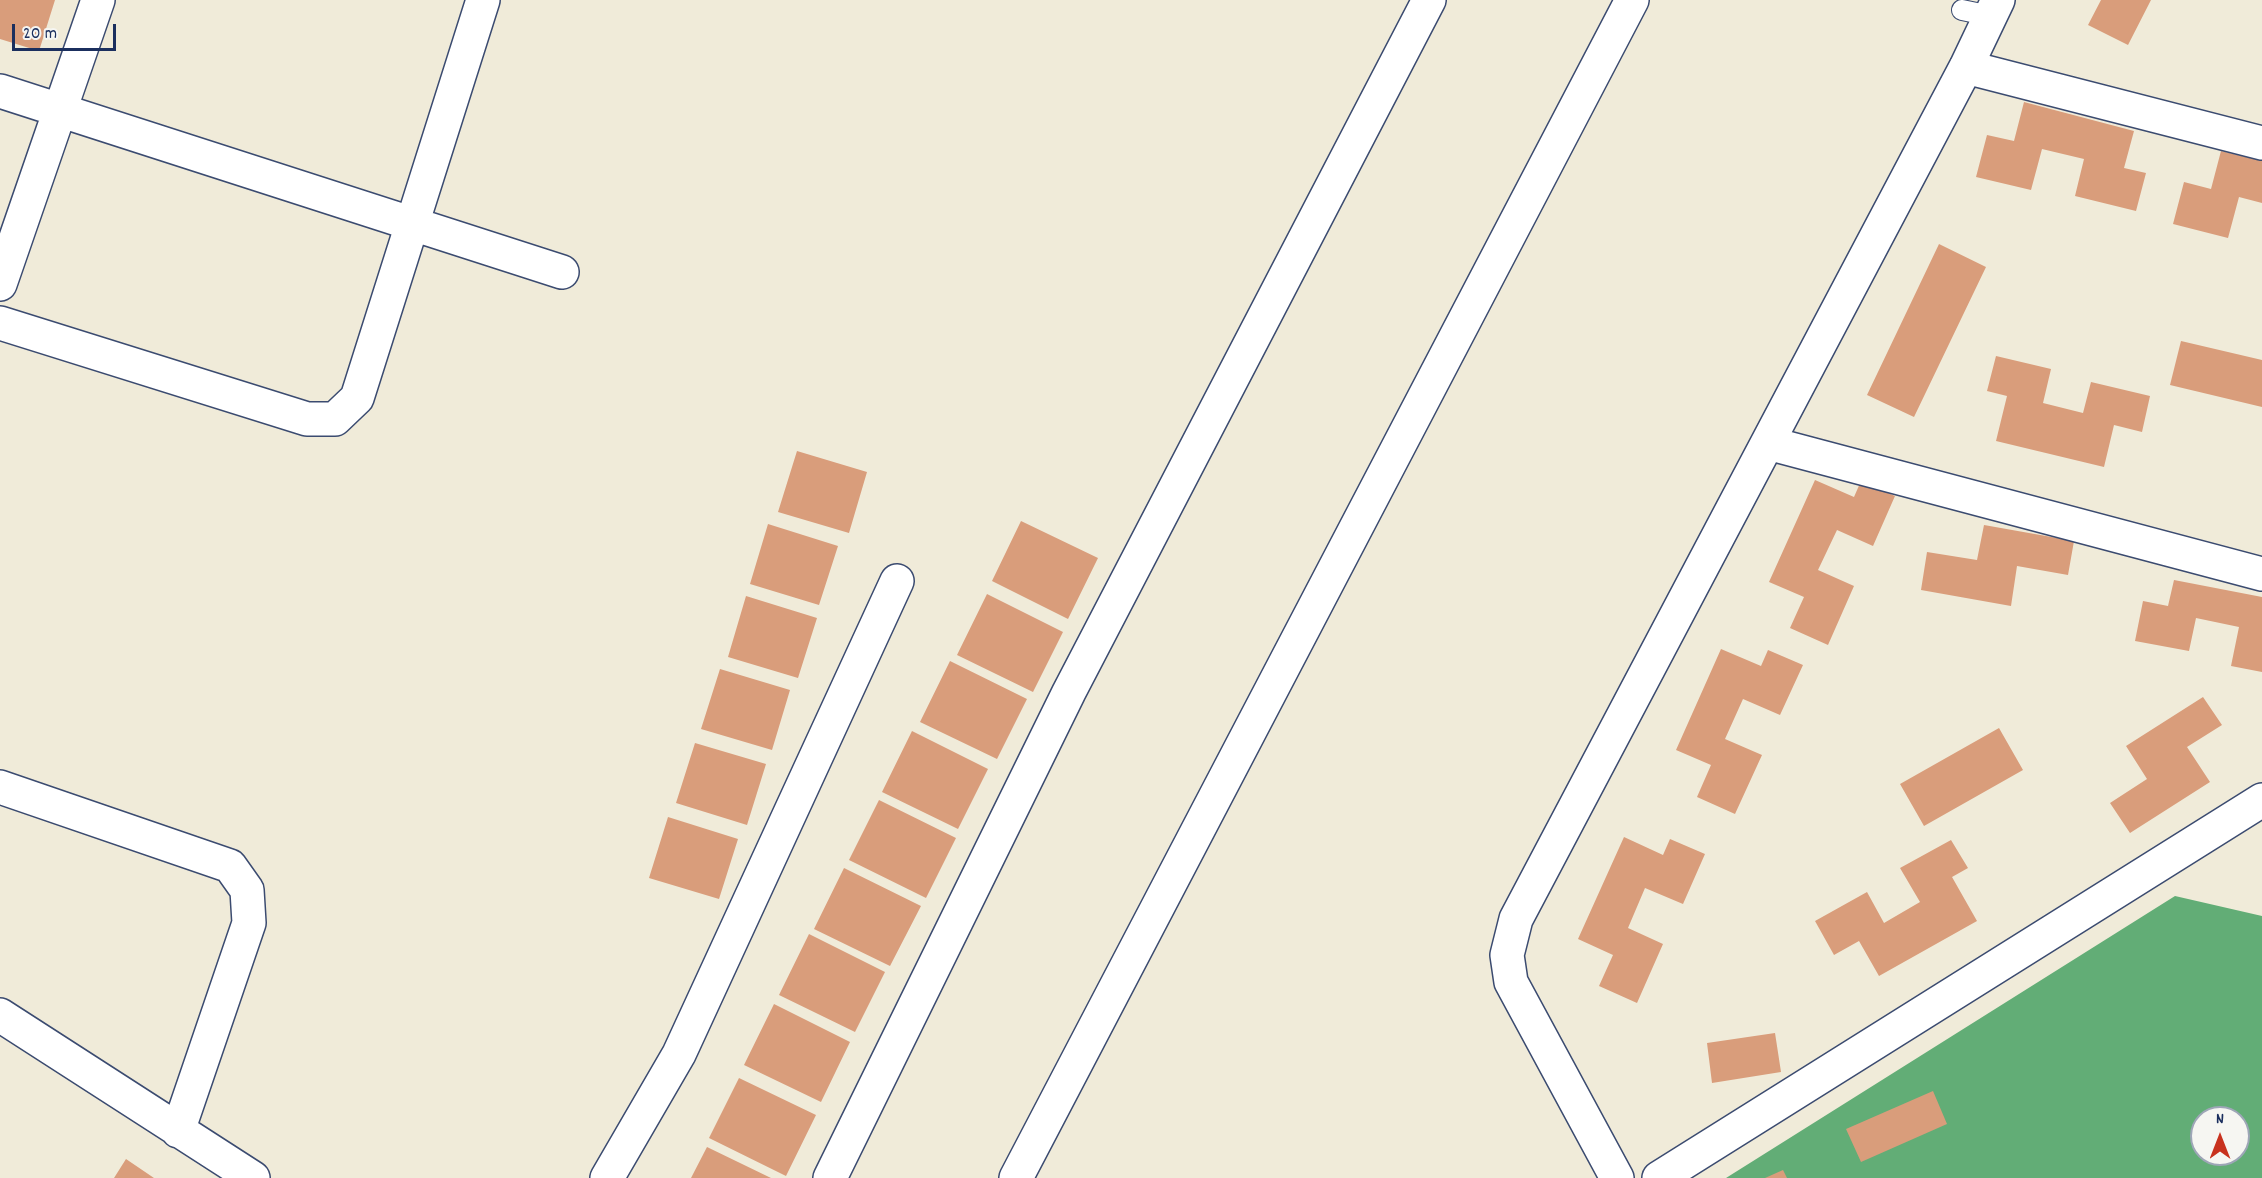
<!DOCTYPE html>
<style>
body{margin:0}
#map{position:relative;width:2262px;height:1178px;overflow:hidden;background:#f0ebd9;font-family:Dekko,sans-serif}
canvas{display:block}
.north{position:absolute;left:2190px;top:1106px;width:60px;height:60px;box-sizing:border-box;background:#f6f6f2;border:2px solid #9ea6b7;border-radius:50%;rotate:0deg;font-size:16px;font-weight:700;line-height:24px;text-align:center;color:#1b2f5e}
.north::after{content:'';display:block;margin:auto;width:21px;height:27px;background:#c8321e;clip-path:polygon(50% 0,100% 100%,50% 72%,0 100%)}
.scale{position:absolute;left:12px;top:24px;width:104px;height:27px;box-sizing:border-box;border:3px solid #1b2f5e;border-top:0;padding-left:8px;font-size:18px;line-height:21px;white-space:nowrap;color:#1b2f5e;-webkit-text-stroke:4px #f6f6f2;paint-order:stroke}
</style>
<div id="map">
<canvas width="2262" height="1178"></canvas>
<div class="north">N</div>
<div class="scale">20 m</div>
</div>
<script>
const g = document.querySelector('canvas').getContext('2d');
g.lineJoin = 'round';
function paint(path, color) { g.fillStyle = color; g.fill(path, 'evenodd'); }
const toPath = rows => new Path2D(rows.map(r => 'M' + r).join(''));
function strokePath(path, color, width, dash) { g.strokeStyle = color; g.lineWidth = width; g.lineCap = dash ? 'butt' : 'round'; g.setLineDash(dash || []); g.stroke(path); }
paint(toPath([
 [2175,896,2262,916,2262,1178,1726,1178],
 [2202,1118,2238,1118,2238,1154,2202,1154]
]), '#62ad76');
paint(toPath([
 [0,0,55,0,39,51,0,39],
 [2101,0,2151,0,2128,45,2088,25],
 [2024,102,2134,131,2124,168,2146,173,2136,211,2075,196,2084,159,2042,149,2031,190,1976,177,1987,135,2014,141],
 [2221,151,2262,161,2262,203,2239,197,2228,238,2173,224,2184,182,2211,189],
 [1939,244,1986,267,1914,417,1867,395],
 [2181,341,2262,360,2262,407,2170,385],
 [1996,356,2051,369,2043,403,2083,413,2091,382,2150,396,2142,432,2114,425,2104,467,1996,441,2007,396,1987,391],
 [797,451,867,472,849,533,778,512],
 [1815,480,1854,497,1861,481,1895,496,1873,546,1837,530,1818,570,1854,586,1828,645,1790,628,1804,597,1769,582],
 [1021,521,1098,558,1068,619,992,581],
 [768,524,838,546,819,605,750,584],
 [1984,525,2074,541,2068,575,2017,566,2011,606,1921,590,1927,552,1977,560],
 [2174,580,2262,597,2262,672,2231,666,2239,627,2196,618,2189,651,2135,641,2143,601,2168,606],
 [987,594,1063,632,1033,692,957,655],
 [746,596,817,618,798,678,728,657],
 [1721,649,1761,666,1768,650,1803,665,1780,715,1743,699,1725,739,1762,755,1735,814,1697,797,1711,765,1676,750],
 [950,661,1027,699,997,759,920,722],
 [720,669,790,690,772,750,701,729],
 [2203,697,2222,725,2187,747,2210,782,2130,833,2110,803,2147,779,2126,746],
 [1999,728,2023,770,1924,826,1900,784],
 [912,731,988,769,958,829,882,792],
 [695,743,766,764,747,825,676,803],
 [879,800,956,838,926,898,849,860],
 [668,817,738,839,719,899,649,878],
 [1624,837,1663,855,1670,839,1705,854,1683,904,1645,888,1628,928,1663,944,1637,1003,1599,986,1613,955,1578,939],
 [1951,840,1968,868,1952,877,1977,921,1879,976,1859,941,1834,955,1815,921,1867,892,1884,923,1920,902,1900,868],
 [844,868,921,906,890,966,814,929],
 [809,934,885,972,855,1032,779,995],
 [774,1004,850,1042,821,1102,744,1065],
 [1775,1033,1781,1072,1712,1083,1707,1043],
 [739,1078,816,1115,786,1176,709,1138],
 [1933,1091,1947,1124,1861,1162,1846,1129],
 [707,1147,771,1178,691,1178],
 [126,1159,154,1178,114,1178],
 [1783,1170,1787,1178,1765,1178]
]), '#d99d7b');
const lane = toPath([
 [1962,10,1991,16]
]);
const street = toPath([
 [1966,67,2262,143],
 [0,91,562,272],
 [0,284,98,0],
 [0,323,307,419,335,419,357,398,483,0],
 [1768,443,2262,574],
 [0,787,230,866,247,890,249,923,178,1131],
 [0,1015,253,1178],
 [607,1178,679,1054,897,581],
 [830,1178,1069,692,1429,0],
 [1016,1178,1632,0],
 [1617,1178,1511,982,1507,955,1516,919,1966,67,1998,0],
 [1659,1178,2262,800]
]);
strokePath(lane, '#3b4b70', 22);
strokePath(street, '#3b4b70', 36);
strokePath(lane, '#fff', 20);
strokePath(street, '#fff', 33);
</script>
